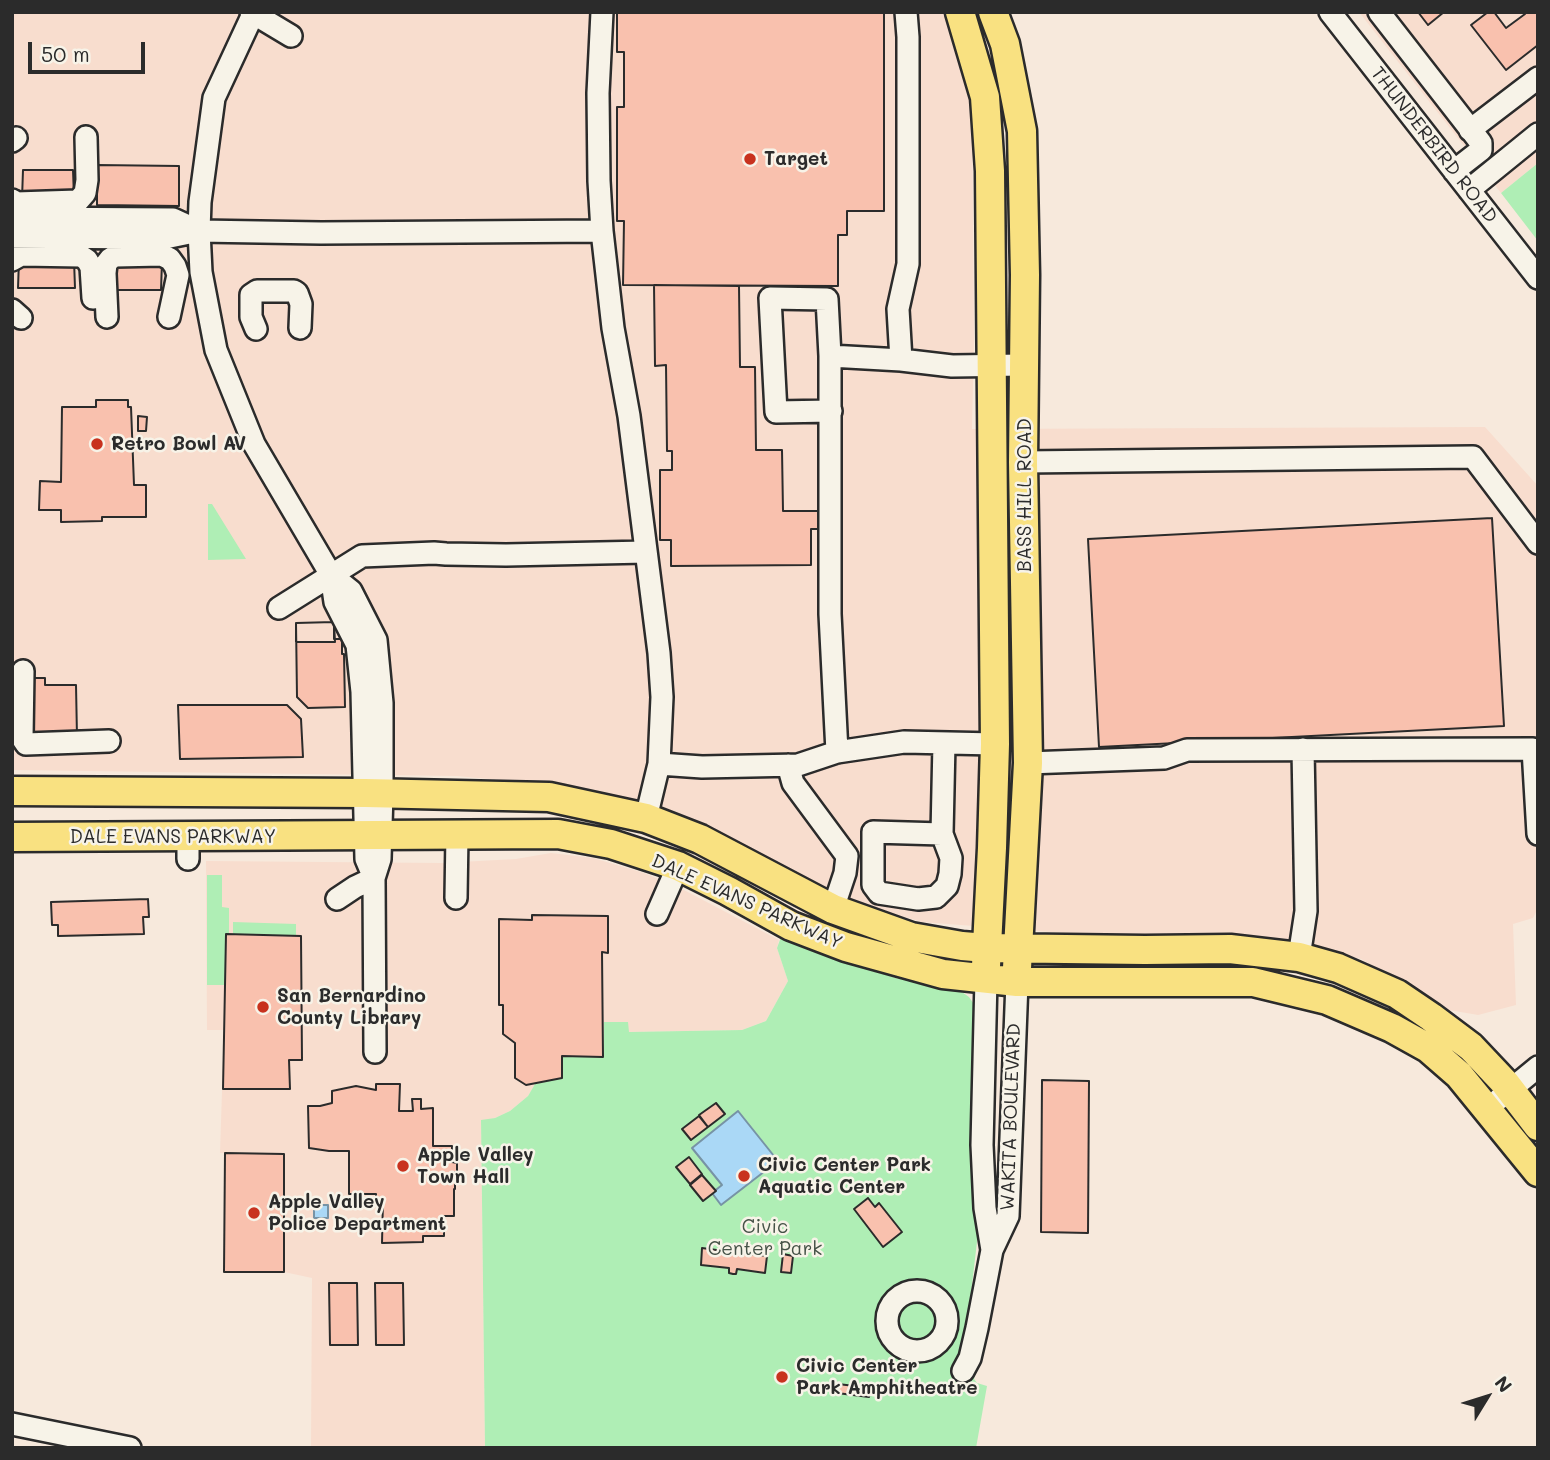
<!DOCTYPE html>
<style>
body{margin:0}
#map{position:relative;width:1550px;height:1460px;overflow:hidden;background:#f7e9dc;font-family:Mali,sans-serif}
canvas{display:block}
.frame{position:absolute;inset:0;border:14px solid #2b2b2b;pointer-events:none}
.north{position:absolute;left:1452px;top:1362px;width:70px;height:70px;-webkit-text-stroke:5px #f7f3e8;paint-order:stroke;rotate:52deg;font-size:19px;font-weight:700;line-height:28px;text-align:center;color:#2b2b2b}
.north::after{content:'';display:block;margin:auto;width:24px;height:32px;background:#2b2b2b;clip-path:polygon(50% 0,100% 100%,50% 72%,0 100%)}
.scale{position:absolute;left:28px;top:42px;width:117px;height:32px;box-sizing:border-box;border:4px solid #2b2b2b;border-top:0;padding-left:9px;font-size:21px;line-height:24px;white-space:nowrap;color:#2b2b2b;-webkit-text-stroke:5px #f7f3e8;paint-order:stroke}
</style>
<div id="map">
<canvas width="1550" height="1460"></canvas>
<div class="frame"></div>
<div class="north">N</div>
<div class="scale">50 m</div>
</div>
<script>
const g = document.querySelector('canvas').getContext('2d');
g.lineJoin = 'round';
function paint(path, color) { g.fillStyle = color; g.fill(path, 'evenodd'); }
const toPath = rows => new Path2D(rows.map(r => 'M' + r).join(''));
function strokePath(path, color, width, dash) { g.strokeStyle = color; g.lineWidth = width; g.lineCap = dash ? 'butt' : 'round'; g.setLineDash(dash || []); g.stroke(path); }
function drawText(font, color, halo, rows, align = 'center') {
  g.font = font + ' Mali,sans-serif'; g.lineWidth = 5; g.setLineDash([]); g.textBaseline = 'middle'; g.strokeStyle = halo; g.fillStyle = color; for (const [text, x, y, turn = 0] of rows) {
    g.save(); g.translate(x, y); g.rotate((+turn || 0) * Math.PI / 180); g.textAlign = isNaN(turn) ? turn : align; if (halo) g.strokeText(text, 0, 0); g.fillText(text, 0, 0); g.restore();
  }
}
paint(toPath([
 [12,12,946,12,972,99,974,341,972,429,1485,427,1538,486,1538,908,1533,918,1513,924,1516,1005,1478,1015,1449,1010,1361,959,1287,942,1064,933,922,922,845,900,672,812,562,786,457,776,12,770],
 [1359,12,1538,12,1538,163,1501,193],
 [551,853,593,858,644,873,682,889,779,940,777,948,788,981,766,1021,742,1030,628,1032,604,1022,603,1058,562,1078,535,1084,528,1096,510,1111,495,1118,481,1121,485,1448,311,1448,312,1278,284,1272,284,1154,220,1153,224,1030,207,1030,206,861,441,863,516,859]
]), '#f8ddce');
paint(toPath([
 [1538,163,1538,241,1501,193],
 [208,504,212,504,246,559,208,560],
 [207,875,222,875,222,907,229,908,229,934,226,935,225,985,207,985],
 [233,922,296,924,296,936,233,934],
 [782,934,837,959,896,978,962,992,969,997,976,1007,978,1233,970,1302,963,1343,982,1349,974,1379,977,1383,987,1386,976,1448,485,1448,481,1120,495,1118,510,1111,528,1096,535,1084,562,1078,562,1056,603,1057,604,1022,628,1022,629,1032,742,1030,766,1021,788,981,777,948]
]), '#afeeb5');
const water = toPath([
 [738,1111,778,1161,721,1205,712,1193,722,1185,692,1148,738,1111],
 [314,1205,328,1205,328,1218,314,1218,314,1205]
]);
paint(water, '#aad8f6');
strokePath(water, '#7793a5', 2);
const building = toPath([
 [617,12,884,12,884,211,847,211,847,235,838,235,838,286,623,285,624,221,617,221,617,107,624,107,624,52,617,52,617,12],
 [1418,12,1444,12,1428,25,1418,12],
 [1488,12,1494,12,1506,28,1525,14,1524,12,1538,12,1538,45,1506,70,1471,25,1488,12],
 [97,165,179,166,179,206,97,205,97,165],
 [23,170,73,170,74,197,22,199,23,170],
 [19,259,74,260,75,288,18,288,19,259],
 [114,261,162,262,161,290,115,290,114,261],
 [654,285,739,286,740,367,755,367,756,450,782,450,783,511,819,511,820,529,811,529,811,565,671,566,671,540,660,540,660,470,672,470,672,451,667,451,666,365,655,366,654,285],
 [96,400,128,400,128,407,131,407,134,485,146,485,146,517,102,517,102,521,61,522,61,510,39,510,40,481,61,482,62,407,96,407,96,400],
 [138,416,147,417,146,431,138,431,138,416],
 [1492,518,1504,726,1099,747,1088,539,1492,518],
 [334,622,334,639,342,639,342,654,344,654,345,707,308,708,297,697,296,623,334,622],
 [334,622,335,642,296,642,296,623,334,622],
 [27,678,45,678,45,685,76,685,77,737,28,739,27,678],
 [178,705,287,705,301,719,303,757,180,759,178,705],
 [148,899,149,917,143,917,144,934,58,936,58,925,52,925,51,902,148,899],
 [532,915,608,916,608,953,602,952,603,1057,562,1056,562,1078,526,1085,515,1078,515,1043,503,1034,503,1005,499,1005,499,919,532,920,532,915],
 [226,934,301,936,302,1060,289,1060,290,1089,223,1089,226,934],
 [1042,1080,1089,1081,1088,1233,1041,1232,1042,1080],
 [376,1084,400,1084,399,1111,413,1111,412,1099,421,1099,421,1109,433,1108,433,1146,452,1146,452,1162,457,1163,457,1172,455,1172,455,1189,454,1189,454,1216,444,1216,444,1236,423,1236,423,1242,382,1243,383,1199,376,1199,376,1194,349,1194,349,1151,329,1151,309,1148,308,1106,320,1106,332,1103,332,1091,356,1086,376,1090,376,1084],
 [716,1103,725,1114,708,1127,699,1115,716,1103],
 [699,1116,708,1127,691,1140,682,1129,699,1116],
 [225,1153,284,1154,284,1272,224,1272,225,1153],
 [689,1157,702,1174,690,1184,676,1167,689,1157],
 [702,1175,716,1191,703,1201,690,1185,702,1175],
 [868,1198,875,1207,879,1203,902,1232,883,1247,854,1209,868,1198],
 [731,1247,740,1248,740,1253,767,1256,765,1273,737,1269,736,1274,733,1274,729,1273,729,1268,701,1265,702,1248,731,1252,731,1247],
 [783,1254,793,1256,791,1273,781,1272,783,1254],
 [329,1283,357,1283,358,1345,330,1345,329,1283],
 [375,1283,403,1283,404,1345,376,1345,375,1283],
 [838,1384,871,1388,869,1397,837,1393,838,1384]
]);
paint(building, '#f9c1ae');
strokePath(building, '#2b2b2b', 2);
const minor = toPath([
 [251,12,291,36],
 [254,12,214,98,200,202,199,231,201,272,216,350,254,444,331,575,351,591,376,640,382,703,382,793,380,859,374,878,375,1052],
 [1330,12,1538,278],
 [1379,12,1481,143,1481,150,1454,171],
 [1470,130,1538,78],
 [12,141,16,138],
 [1469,190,1538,134],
 [12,200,16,203,78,201,85,193,87,180,86,137],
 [12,218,173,219,199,231],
 [602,231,613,328,629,416,659,653,662,697,659,764,646,818],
 [12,237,165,238,199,231,321,233,602,231,599,181,598,93,602,12],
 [12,260,21,255,81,256,87,260,91,267,93,298],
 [12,310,21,318],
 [107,317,105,273,106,264,110,259,115,256,162,255,170,259,175,266,178,275,169,317],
 [256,329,251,317,251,295,257,291,294,291,297,293,301,304,300,328],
 [830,356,827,299,770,298,776,412,831,411],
 [901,360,898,309,908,264,908,37,906,12],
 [1023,462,1473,457,1538,543],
 [331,575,335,602,357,645,362,692,366,859,374,878],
 [279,608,362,556,434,553,446,554,506,555,646,552],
 [23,671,22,738,26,744,109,741],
 [837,752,830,614,830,356,901,360,952,366,1025,365],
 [1028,763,1164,758,1187,750,1533,749,1538,834],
 [659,764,702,767,798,765,837,752,904,742,995,744],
 [788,765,793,783,847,856,845,873,833,909],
 [942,834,873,832,873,885,879,893,918,899,936,897,947,886,950,874,951,858,942,834,944,743],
 [188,837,188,859],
 [456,898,457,834],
 [337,899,355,887,374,878],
 [657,914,678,866],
 [1299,957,1306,911,1303,749],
 [986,979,982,1145,985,1208,992,1250],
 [1499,1099,1538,1067],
 '887 1321a30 30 0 1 1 60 0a30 30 0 1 1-60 0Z',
 [963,1371,970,1358,977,1328,992,1250,1008,1216,1017,982],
 [12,1424,130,1448]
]);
const major = toPath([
 [960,12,985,97,990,171,995,744,992,848,986,966],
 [993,12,1005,44,1022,131,1025,275,1023,462,1028,763,1017,968],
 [12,791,365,793,549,797,646,818,700,839,833,909,911,937,962,946,986,948,1145,950,1230,949,1299,957,1338,968,1397,994,1431,1017,1471,1047,1505,1083,1538,1126],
 [12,837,558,834,611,844,678,866,728,891,791,926,846,947,943,974,1017,982,1253,982,1327,1000,1392,1028,1428,1048,1459,1075,1538,1172]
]);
strokePath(minor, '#2b2b2b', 26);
strokePath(major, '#2b2b2b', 33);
strokePath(minor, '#f7f3e8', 21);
strokePath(major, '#f9e181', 28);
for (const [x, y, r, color] of [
 [750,159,7,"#c8321e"],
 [97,444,7,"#c8321e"],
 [263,1007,7,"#c8321e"],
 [403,1166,7,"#c8321e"],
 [744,1176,7,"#c8321e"],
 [254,1213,7,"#c8321e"],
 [782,1377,7,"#c8321e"]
]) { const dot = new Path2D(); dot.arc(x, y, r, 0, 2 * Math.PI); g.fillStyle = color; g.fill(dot); strokePath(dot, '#f7f3e8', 2.5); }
drawText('19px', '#2b2b2b', '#f7f3e8', [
 ["THUNDERBIRD ROAD",1434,145,52],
 ["BASS HILL ROAD",1025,495,-90],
 ["DALE EVANS PARKWAY",173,837],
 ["DALE EVANS PARKWAY",747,902,24],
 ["WAKITA BOULEVARD",1011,1117,-88]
]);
drawText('bold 19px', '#2b2b2b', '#f7f3e8', [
 ["Target",764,159],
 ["Retro Bowl AV",111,444],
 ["San Bernardino",277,996],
 ["County Library",277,1018],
 ["Apple Valley",417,1155],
 ["Town Hall",417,1177],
 ["Civic Center Park",758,1165],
 ["Aquatic Center",758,1187],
 ["Apple Valley",268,1202],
 ["Police Department",268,1224],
 ["Civic Center",796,1366],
 ["Park Amphitheatre",796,1388]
], 'left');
drawText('19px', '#455247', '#f7f3e8', [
 ["Civic",765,1227],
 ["Center Park",765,1249]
]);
</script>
